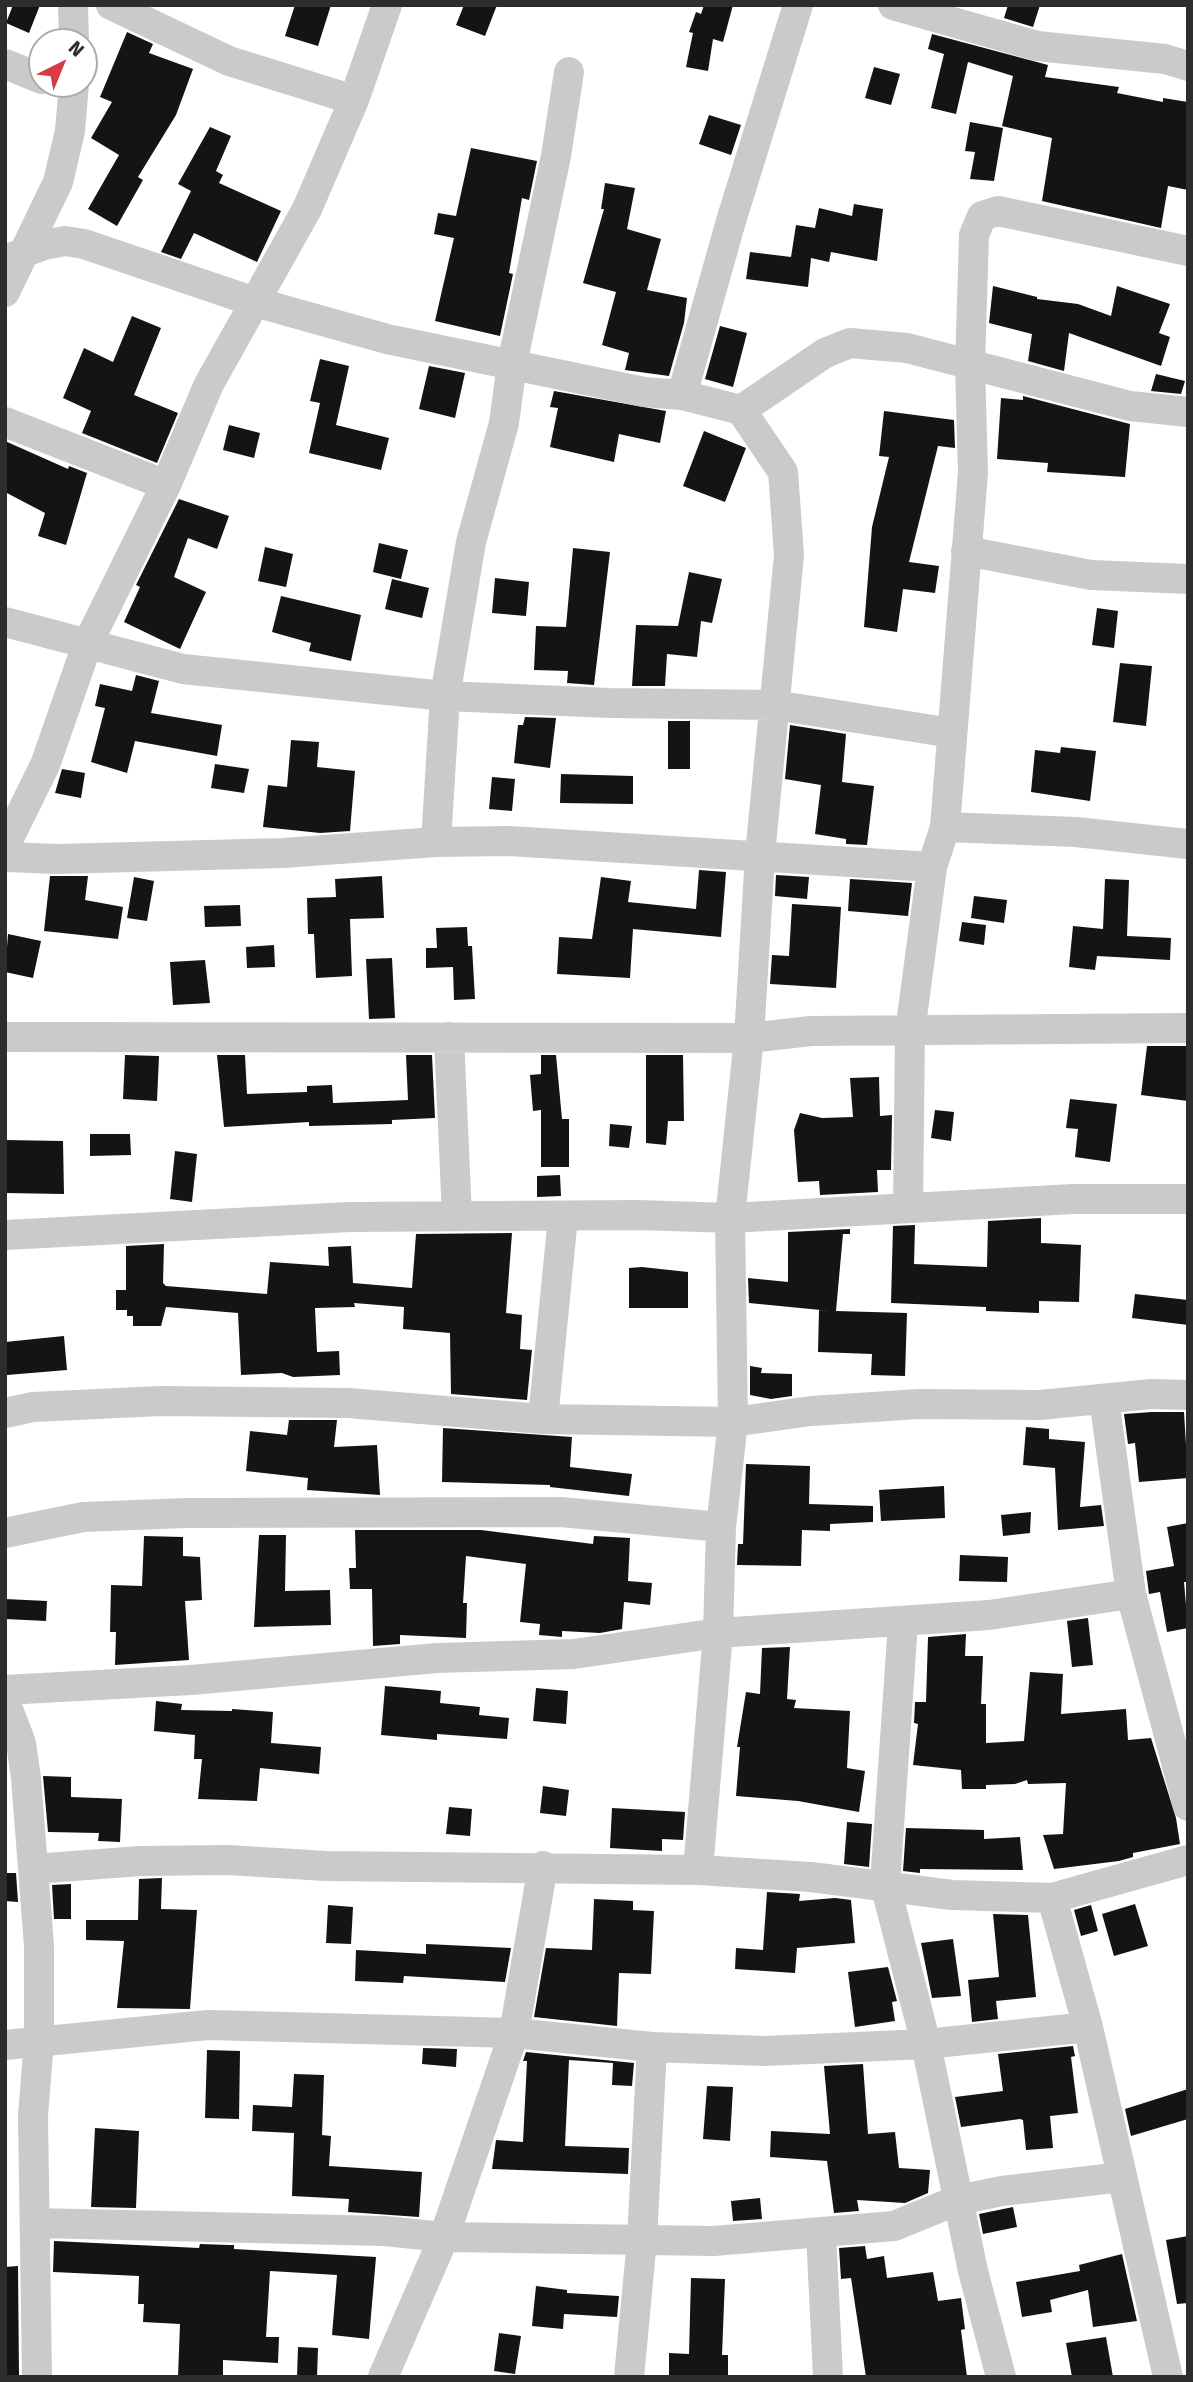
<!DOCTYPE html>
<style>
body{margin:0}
#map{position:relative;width:1193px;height:2382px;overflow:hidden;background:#fff;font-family:"Fira Sans",sans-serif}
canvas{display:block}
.frame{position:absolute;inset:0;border:7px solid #2d2d2d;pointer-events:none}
.north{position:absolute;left:28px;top:28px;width:70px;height:70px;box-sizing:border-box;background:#fff;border:2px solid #ababab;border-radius:50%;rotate:43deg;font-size:19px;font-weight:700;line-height:28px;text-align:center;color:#2d2d2d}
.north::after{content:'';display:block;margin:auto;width:24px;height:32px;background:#d83b40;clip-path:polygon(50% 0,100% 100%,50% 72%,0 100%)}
</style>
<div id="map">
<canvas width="1193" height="2382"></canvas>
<div class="frame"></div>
<div class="north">N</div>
</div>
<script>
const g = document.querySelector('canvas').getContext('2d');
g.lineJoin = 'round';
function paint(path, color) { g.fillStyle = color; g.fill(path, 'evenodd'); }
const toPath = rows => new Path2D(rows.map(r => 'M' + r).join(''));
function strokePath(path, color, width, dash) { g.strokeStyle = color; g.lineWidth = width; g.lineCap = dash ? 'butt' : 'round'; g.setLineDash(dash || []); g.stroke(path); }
paint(toPath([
 [13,5,40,5,29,33,6,23],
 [295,5,331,5,318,46,285,36],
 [464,5,497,5,485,36,456,25],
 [704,5,733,5,723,42,713,39,708,71,686,67,693,33,689,32,696,12,701,14],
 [1008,5,1040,5,1033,27,1004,18],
 [127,32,153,44,149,53,193,69,176,115,138,177,143,180,117,226,88,209,119,155,91,138,112,102,100,97],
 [932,34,1048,65,1045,77,1119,87,1117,93,1163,102,1163,98,1188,102,1188,190,1168,186,1161,228,1042,201,1052,138,1002,126,1013,76,968,62,956,114,931,108,944,54,928,49],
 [874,67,900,74,891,105,865,98],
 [709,115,741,125,731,155,699,144],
 [970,122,1003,128,994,181,970,179,975,152,965,151],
 [210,127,231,136,216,171,223,175,219,183,281,211,257,262,194,233,181,259,161,252,191,191,178,184],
 [471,148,537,161,529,200,522,198,509,273,513,274,500,336,435,321,454,238,434,234,438,213,456,216],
 [605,183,635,188,627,229,661,239,647,290,687,298,684,323,669,376,625,370,629,353,602,345,616,292,583,283,604,209,601,209],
 [854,204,883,209,877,261,831,252,829,262,811,258,808,287,746,279,750,252,791,257,796,225,815,228,819,208,852,216],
 [993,286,1037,297,1037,299,1078,304,1111,316,1117,286,1170,304,1159,333,1170,337,1161,366,1069,333,1064,371,1028,361,1032,334,989,323],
 [132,316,161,328,134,395,178,413,157,463,82,433,91,411,63,398,84,348,113,362],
 [720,326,747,333,733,387,705,379],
 [320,359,349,366,336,425,389,438,381,470,309,453,320,403,310,401],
 [429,366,465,373,455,418,419,409],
 [1156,374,1185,381,1181,394,1151,391],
 [554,391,666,411,660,443,619,434,614,462,550,447,558,408,550,407],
 [1023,396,1130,424,1125,477,1047,472,1048,463,997,459,1001,398,1023,400],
 [884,411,954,420,955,448,938,446,909,562,939,566,935,593,903,589,897,632,864,627,872,527,889,457,879,456],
 [229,425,260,433,254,458,223,450],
 [704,431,746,448,725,502,683,486],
 [5,441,68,469,69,466,87,473,66,545,38,536,45,513,5,492],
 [179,499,229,516,217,549,188,538,174,577,206,592,180,649,124,622,140,587,136,585],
 [379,543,408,550,401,579,373,572],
 [265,547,293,554,286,587,258,581],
 [573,548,610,552,594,685,567,683,568,671,534,670,536,626,566,627],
 [689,572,722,579,712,623,701,621,697,657,667,654,665,686,632,686,636,625,678,626],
 [495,578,529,582,526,616,492,613],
 [392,579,429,588,422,618,385,609],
 [281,596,361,615,351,661,309,651,311,643,272,632],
 [1097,608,1118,611,1114,648,1092,645],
 [1120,663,1152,666,1146,726,1113,722],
 [136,675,159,681,151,713,222,725,217,756,135,741,127,773,91,762,105,708,95,706,100,684,132,691],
 [525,717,556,718,550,768,514,763,518,725,523,725],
 [668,721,690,721,690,769,668,769],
 [790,725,846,734,842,782,874,786,867,845,846,844,846,839,815,834,821,785,785,779],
 [291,740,319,742,317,767,355,771,350,831,320,833,263,827,268,785,287,787],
 [1061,747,1096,751,1090,801,1031,792,1035,750,1060,753],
 [215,764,249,769,244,793,211,788],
 [62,769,85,773,81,798,55,793],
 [561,774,633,776,633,804,560,803],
 [492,777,515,779,512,811,489,809],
 [699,870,726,872,721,937,633,929,630,978,557,974,559,937,592,939,601,877,631,881,628,902,696,909],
 [776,875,809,877,807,899,775,896],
 [50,876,88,876,85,900,123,907,118,939,44,931],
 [382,876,384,918,350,919,352,976,316,978,314,934,308,934,307,898,336,897,335,879],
 [134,877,154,881,147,921,127,918],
 [850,879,912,883,908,916,848,911],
 [1105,879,1129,880,1127,936,1171,938,1170,960,1097,956,1095,970,1069,967,1073,926,1103,929],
 [974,896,1007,900,1004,923,971,918],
 [792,904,841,907,836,988,770,984,772,955,789,956],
 [240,905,241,926,205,927,204,906],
 [962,922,986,925,984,945,959,941],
 [467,927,468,946,472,946,475,999,454,1000,453,967,426,968,426,948,437,948,436,928],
 [8,934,41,941,33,978,5,972],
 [274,945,275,967,247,968,246,947],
 [392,958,395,1018,369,1019,366,959],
 [205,960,210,1003,173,1005,170,962],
 [1147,1046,1188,1046,1188,1101,1141,1095],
 [125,1055,159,1056,157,1101,123,1099],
 [217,1055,245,1055,247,1094,307,1092,307,1086,332,1085,333,1103,408,1100,406,1055,432,1055,435,1118,392,1120,392,1124,309,1126,309,1122,224,1127],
 [541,1055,556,1055,562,1119,569,1119,569,1167,541,1167,541,1110,533,1111,530,1075,541,1074],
 [646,1055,683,1055,684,1121,668,1121,666,1145,646,1143],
 [879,1077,880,1116,892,1115,891,1170,877,1170,878,1192,820,1195,819,1181,798,1182,794,1130,800,1113,822,1118,853,1117,850,1078],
 [1070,1099,1117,1104,1110,1162,1075,1157,1078,1129,1066,1128],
 [935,1110,954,1112,951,1141,931,1138],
 [610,1124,632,1126,629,1148,609,1146],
 [90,1134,130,1134,131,1155,90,1156],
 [5,1140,63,1141,64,1194,5,1193],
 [175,1151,197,1154,192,1202,170,1199],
 [560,1175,561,1196,537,1197,537,1176],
 [1041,1218,1041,1243,1081,1245,1079,1302,1039,1301,1039,1313,986,1311,986,1307,891,1303,893,1226,915,1225,914,1264,987,1267,988,1221],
 [850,1229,850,1234,843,1234,836,1311,907,1313,905,1376,871,1375,872,1354,818,1352,819,1310,831,1311,749,1303,748,1278,788,1282,788,1232],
 [512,1233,506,1313,522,1315,520,1349,532,1350,527,1400,451,1394,450,1333,403,1329,404,1307,354,1303,355,1307,315,1308,317,1352,339,1351,340,1375,293,1377,282,1373,241,1375,238,1313,166,1307,161,1326,133,1326,133,1316,127,1316,127,1310,116,1310,116,1290,126,1290,126,1246,164,1244,163,1283,166,1286,267,1294,270,1262,329,1266,328,1247,351,1246,353,1283,412,1288,416,1234],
 [642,1267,688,1272,688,1308,629,1308,629,1268],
 [1135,1294,1188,1300,1188,1325,1132,1318],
 [64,1336,67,1370,7,1375,5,1342],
 [750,1366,762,1368,761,1373,792,1374,792,1396,771,1399,750,1395],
 [1152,1412,1184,1412,1188,1478,1139,1482,1135,1443,1128,1444,1124,1414],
 [289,1420,337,1420,334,1447,377,1445,380,1495,307,1490,308,1478,246,1471,250,1431,287,1435],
 [1026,1427,1049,1429,1049,1439,1085,1442,1080,1507,1101,1505,1104,1526,1058,1530,1055,1468,1023,1465],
 [443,1428,572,1437,570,1467,632,1474,629,1496,550,1487,550,1485,442,1482],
 [746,1464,810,1466,809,1504,873,1506,873,1522,830,1524,830,1531,802,1530,801,1566,737,1565,738,1544,743,1544],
 [944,1486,945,1518,881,1521,879,1490],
 [1031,1512,1030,1533,1003,1536,1001,1515],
 [1188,1523,1188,1582,1184,1582,1188,1628,1167,1632,1160,1592,1149,1594,1146,1571,1174,1566,1167,1527],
 [355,1530,481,1530,593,1544,594,1536,630,1538,628,1581,652,1583,650,1605,624,1602,622,1629,600,1633,562,1631,562,1637,539,1635,540,1624,520,1622,526,1564,466,1556,463,1603,467,1603,466,1638,400,1635,400,1644,373,1646,372,1589,350,1589,349,1568,356,1568],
 [259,1535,286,1535,285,1591,330,1590,331,1625,254,1627],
 [144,1536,183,1537,183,1556,200,1557,202,1600,185,1601,189,1660,115,1665,116,1632,110,1632,111,1585,142,1586],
 [960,1555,1008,1557,1007,1582,959,1581],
 [5,1599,47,1601,46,1621,5,1619],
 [1088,1618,1093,1665,1072,1667,1067,1621],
 [966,1634,965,1656,983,1656,981,1704,986,1704,986,1743,1024,1741,1030,1672,1063,1674,1061,1714,1126,1709,1128,1740,1151,1738,1176,1818,1180,1844,1133,1853,1133,1857,1119,1861,1054,1869,1043,1835,1063,1834,1066,1783,1028,1784,1027,1780,1015,1784,986,1785,986,1789,962,1789,961,1770,913,1765,918,1724,914,1723,915,1702,926,1702,928,1637],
 [790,1647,787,1699,796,1700,794,1708,850,1711,847,1768,865,1771,859,1812,798,1801,736,1796,740,1747,737,1747,746,1692,760,1694,762,1648],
 [385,1686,441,1691,440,1703,480,1707,479,1715,509,1718,507,1739,437,1734,437,1740,381,1735],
 [536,1688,568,1691,566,1724,533,1721],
 [156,1701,182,1704,181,1710,232,1711,232,1709,273,1712,271,1743,321,1747,319,1774,260,1768,257,1801,198,1799,202,1759,194,1759,195,1735,154,1731],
 [43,1776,71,1777,71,1797,122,1799,120,1842,98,1841,99,1833,48,1832],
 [543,1786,569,1790,566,1816,540,1813],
 [449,1807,472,1809,470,1836,446,1834],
 [612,1808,685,1812,683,1840,662,1839,662,1851,610,1848],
 [847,1822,872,1824,869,1867,844,1864],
 [906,1828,984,1830,984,1839,1020,1837,1023,1870,920,1869,920,1873,903,1871],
 [5,1873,16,1873,18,1902,5,1901],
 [162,1878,161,1909,197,1910,190,2009,117,2008,124,1941,86,1940,86,1920,138,1920,139,1879],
 [71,1884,71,1919,54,1919,52,1885],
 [767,1892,800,1894,799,1901,835,1898,851,1900,855,1943,797,1948,795,1973,735,1969,736,1948,763,1950],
 [594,1899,633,1901,633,1910,654,1911,651,1974,619,1973,617,2026,534,2017,546,1948,592,1950],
 [1135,1904,1148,1946,1114,1956,1102,1914],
 [328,1905,353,1907,351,1944,326,1943],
 [1091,1905,1098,1931,1081,1936,1074,1910],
 [993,1914,1028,1915,1036,1997,996,2001,998,2019,972,2022,968,1980,999,1977],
 [953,1939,961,1996,932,1998,921,1943],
 [426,1944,511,1948,505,1982,404,1976,403,1983,355,1981,356,1950,426,1954],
 [888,1967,897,2001,892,2002,895,2021,855,2027,848,1972],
 [1073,2046,1075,2056,1071,2057,1078,2113,1050,2116,1053,2148,1026,2150,1023,2120,1020,2119,961,2127,955,2097,1003,2091,998,2054],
 [423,2048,457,2049,456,2067,422,2064],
 [207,2050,240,2051,239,2119,205,2118],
 [526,2052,634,2063,632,2086,612,2085,613,2063,569,2060,565,2146,629,2148,628,2174,492,2169,496,2140,523,2142,527,2061,523,2061],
 [863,2064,868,2134,895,2132,899,2168,930,2170,928,2193,905,2203,857,2200,859,2211,834,2213,827,2161,770,2157,771,2131,830,2134,824,2066],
 [294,2074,324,2075,322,2135,331,2136,329,2166,422,2172,419,2217,348,2212,349,2199,292,2196,294,2133,252,2131,253,2105,292,2107],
 [707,2086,733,2087,730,2141,703,2139],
 [1188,2089,1188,2119,1131,2136,1125,2109],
 [95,2128,139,2131,136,2208,91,2207],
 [760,2198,762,2219,733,2221,731,2201],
 [1013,2207,1017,2227,983,2234,979,2214],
 [1188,2236,1188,2303,1177,2304,1166,2240],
 [54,2241,199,2248,200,2244,229,2245,234,2245,234,2249,376,2257,369,2339,332,2335,337,2275,270,2271,266,2337,279,2337,278,2363,223,2360,223,2377,178,2377,180,2324,143,2322,144,2304,138,2304,139,2276,53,2272],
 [865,2246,867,2259,884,2256,887,2278,933,2272,938,2301,961,2298,965,2329,961,2330,967,2377,866,2377,851,2278,841,2279,839,2248],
 [1122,2254,1137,2321,1093,2327,1088,2290,1050,2300,1052,2312,1022,2317,1016,2282,1080,2271,1079,2265],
 [18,2266,19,2377,5,2377,5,2267],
 [691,2278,725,2279,722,2355,728,2355,728,2377,669,2377,669,2353,689,2354],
 [536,2286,567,2290,567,2293,619,2296,617,2317,564,2314,563,2329,532,2326],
 [499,2333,521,2336,515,2374,494,2371],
 [1106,2337,1113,2377,1072,2377,1066,2343],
 [298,2347,318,2348,317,2377,297,2377]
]), '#141414');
strokePath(toPath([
 [73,5,74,42],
 [111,5,229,61,354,100],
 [893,5,1037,46,1165,59,1188,66],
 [5,64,42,79],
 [5,260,44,245,65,241,84,244,255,302,387,339,644,392,682,395,741,410,783,472,789,555,760,855,749,1038,730,1218,733,1422,721,1527,718,1633,698,1870],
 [5,292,58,182,70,131,74,84],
 [682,395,731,221,798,5],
 [741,410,825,353,850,343,907,348,1130,406,1188,412],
 [5,422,166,485],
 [966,551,1091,575,1188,579],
 [5,622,183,669,445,696,610,703,774,705,952,733],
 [945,827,1076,832,1188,844],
 [436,842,445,696,471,542,504,423,512,364,556,156,569,72],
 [5,846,45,765,87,645,166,485,209,384,307,209,354,100,387,5],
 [5,857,58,859,283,853,436,842,509,841,932,867],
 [5,1037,749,1038,811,1031,1188,1028],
 [449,1037,457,1216],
 [908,1208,910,1032,932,867,945,827,973,472,970,366,974,235,982,216,998,211,1188,251],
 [5,1235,350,1217,638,1215,730,1218,1073,1199,1188,1199],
 [1104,1399,1131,1594,1188,1806],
 [5,1413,33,1407,161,1401,348,1403,543,1419,733,1422,811,1411,919,1404,1040,1405,1151,1394,1188,1395],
 [543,1419,563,1217],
 [5,1533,83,1517,187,1513,561,1512,721,1527],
 [903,1623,885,1884,926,2044,973,2271,1001,2377],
 [5,1690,191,1680,437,1658,574,1654,718,1633,989,1615,1131,1594],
 [5,1701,21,1743,26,1778,39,1946,39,2040,33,2116,37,2377],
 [33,1869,141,1861,228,1860,326,1866,698,1870,811,1877,952,1895,1052,1898,1188,1860],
 [1052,1898,1088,2027,1168,2377],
 [5,2045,208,2025,514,2033,652,2047,765,2051,926,2044,1088,2027],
 [36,2223,384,2231,444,2237,714,2241,894,2226,958,2200,1002,2191,1122,2177],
 [821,2233,828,2377],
 [383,2377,444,2237,514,2033,543,1866],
 [629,2377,642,2240,652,2047]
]), '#cacaca', 30);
</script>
